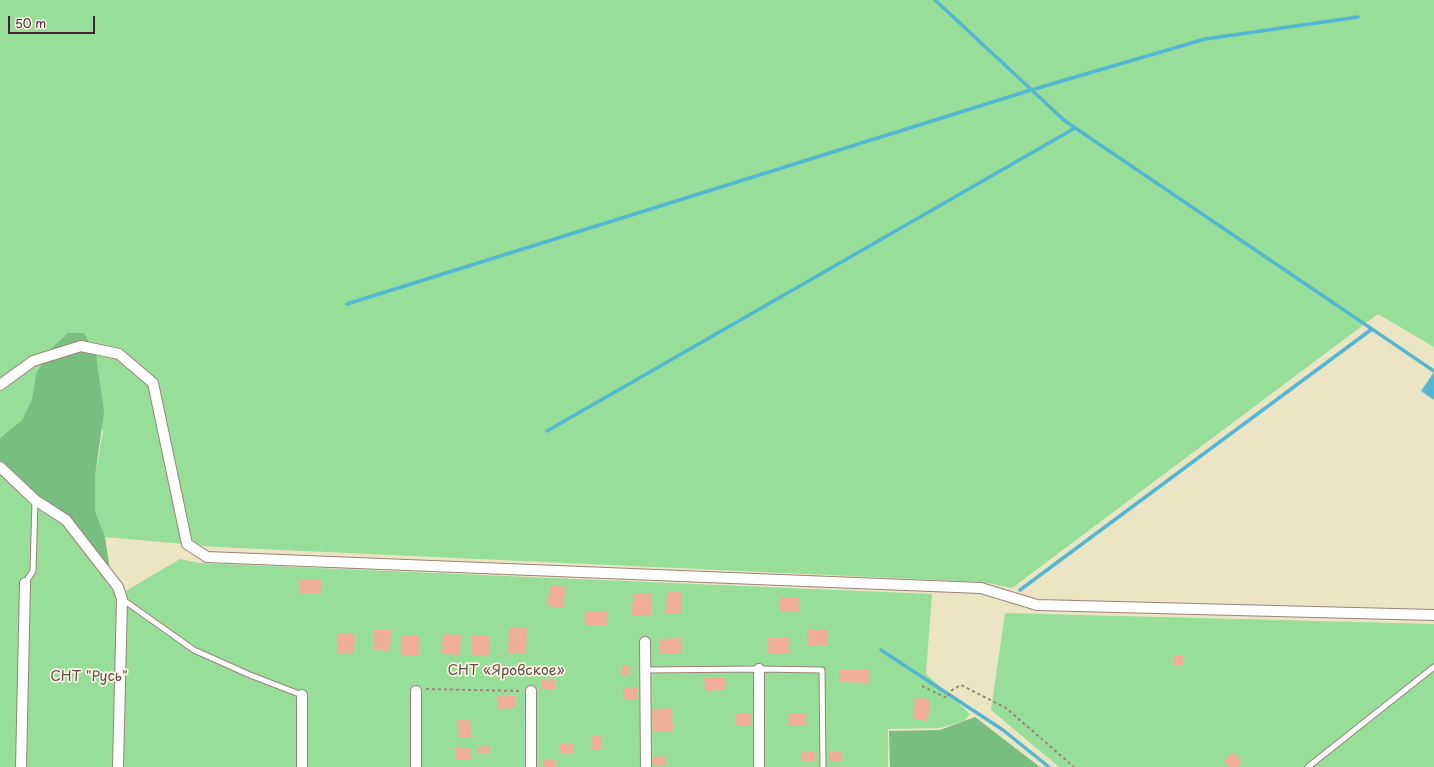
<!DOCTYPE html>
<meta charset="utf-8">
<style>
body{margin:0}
#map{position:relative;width:1434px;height:767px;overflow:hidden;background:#ece5c4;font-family:"Playpen Sans",sans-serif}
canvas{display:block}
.scale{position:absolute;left:8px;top:16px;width:87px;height:18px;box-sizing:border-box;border:2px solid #4a1f2b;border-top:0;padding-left:5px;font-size:12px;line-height:14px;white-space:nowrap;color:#4a1f2b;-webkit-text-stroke:3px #fcf5e5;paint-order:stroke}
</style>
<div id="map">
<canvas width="1434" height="767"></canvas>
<div class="scale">50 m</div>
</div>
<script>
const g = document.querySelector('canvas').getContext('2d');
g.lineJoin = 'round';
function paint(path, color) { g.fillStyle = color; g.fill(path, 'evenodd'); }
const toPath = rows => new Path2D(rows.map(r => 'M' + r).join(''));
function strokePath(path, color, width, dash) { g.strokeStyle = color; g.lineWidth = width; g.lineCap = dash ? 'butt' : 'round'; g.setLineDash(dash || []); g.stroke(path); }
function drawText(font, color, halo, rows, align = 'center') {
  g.font = font + ' "Playpen Sans",sans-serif'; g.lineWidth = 3.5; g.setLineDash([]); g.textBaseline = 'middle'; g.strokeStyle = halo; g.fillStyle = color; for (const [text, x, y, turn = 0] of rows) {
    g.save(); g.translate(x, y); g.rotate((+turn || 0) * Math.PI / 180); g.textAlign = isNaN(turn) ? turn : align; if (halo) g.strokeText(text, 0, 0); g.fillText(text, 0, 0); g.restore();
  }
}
paint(toPath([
 [0,0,1434,0,1434,347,1378,314,1012,588,982,582,216,547,105,537,95,511,95,476,103,431,36,374,32,399,22,420,0,438],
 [0,452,101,552,124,592,180,559,199,563,932,594,926,674,970,714,964,721,940,728,888,729,888,767,0,767],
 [1005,613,1434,624,1434,767,1059,767,991,710]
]), '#97df99');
paint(toPath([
 [68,333,84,333,96,355,104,412,95,476,95,511,105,537,110,570,48,505,0,462,0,438,22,420,32,399,36,374,52,348],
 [975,717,1040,767,890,767,889,731,940,730]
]), '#79be81');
paint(toPath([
 [1434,372,1434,400,1421,391]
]), '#53b6d2');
strokePath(toPath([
 [935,0,1065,121,1434,371],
 [347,304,1031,90,1205,39,1358,17],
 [547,431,1075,128],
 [1020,590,1372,329],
 [881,650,1003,730,1049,767]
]), '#53b6d2', 3.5);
paint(toPath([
 [300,579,321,579,321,594,300,594],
 [550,585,566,587,563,608,547,606],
 [667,592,682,592,682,614,666,613],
 [633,594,652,594,651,616,632,615],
 [779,597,800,597,800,612,779,612],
 [586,611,608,611,607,626,586,626],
 [509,627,527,628,526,653,508,653],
 [807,629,828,629,828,645,807,645],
 [373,630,391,630,390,651,373,650],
 [337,634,355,634,354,654,337,654],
 [443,634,461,635,460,655,442,654],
 [402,635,420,635,419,655,402,655],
 [472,635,489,635,489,655,471,655],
 [682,638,682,654,660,654,660,639],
 [768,638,790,638,790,653,768,653],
 [1174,656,1183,656,1183,665,1173,665],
 [622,666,629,666,629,676,622,676],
 [839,669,870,670,869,683,839,682],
 [725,677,725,690,705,691,704,678],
 [541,680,555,680,555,689,542,689],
 [623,687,638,687,638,699,623,699],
 [497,696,515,696,515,708,497,709],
 [915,698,930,699,928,721,913,719],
 [672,708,673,732,653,732,652,709],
 [751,713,752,726,736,726,736,714],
 [789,714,806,714,806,726,788,726],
 [458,719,470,719,471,737,459,738],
 [592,736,601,736,601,750,592,750],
 [559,744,573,744,573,753,560,754],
 [490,746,490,753,477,754,477,747],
 [470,747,471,759,456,759,456,748],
 [802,751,815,751,815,761,802,761],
 [830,751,842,752,841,761,829,761],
 [1234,752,1242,763,1237,767,1229,767,1224,760],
 [666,756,666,766,653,766,652,757],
 [543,760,555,760,555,767,543,767]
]), '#f1ae97');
const lane = toPath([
 [25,583,33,571,35,501],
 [122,599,194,650,250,675,302,695],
 [645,670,759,669,822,670,823,767],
 [1308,767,1434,667]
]);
const street = toPath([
 [0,385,33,361,81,346,119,354,153,383,187,544,207,557,981,588,1037,605,1434,615],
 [0,467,35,500,66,520,118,587,122,599,118,767],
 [645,642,646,767],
 [759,669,759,767],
 [531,691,531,767],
 [302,695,302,767],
 [21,767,25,583],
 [416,767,416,691]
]);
strokePath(lane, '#9b8278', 7);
strokePath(street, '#9b8278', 12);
strokePath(toPath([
 [922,686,947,698,952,690,961,685,1006,708,1074,767],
 [426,689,521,691]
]), '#9b8278', 2, [3, 3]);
strokePath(lane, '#fff', 5);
strokePath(street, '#fff', 10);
drawText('14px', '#5d4f46', '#fcf5e5', [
 ["СНТ «Яровское»",506,671],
 ["СНТ \"Русь\"",89,677]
]);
</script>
